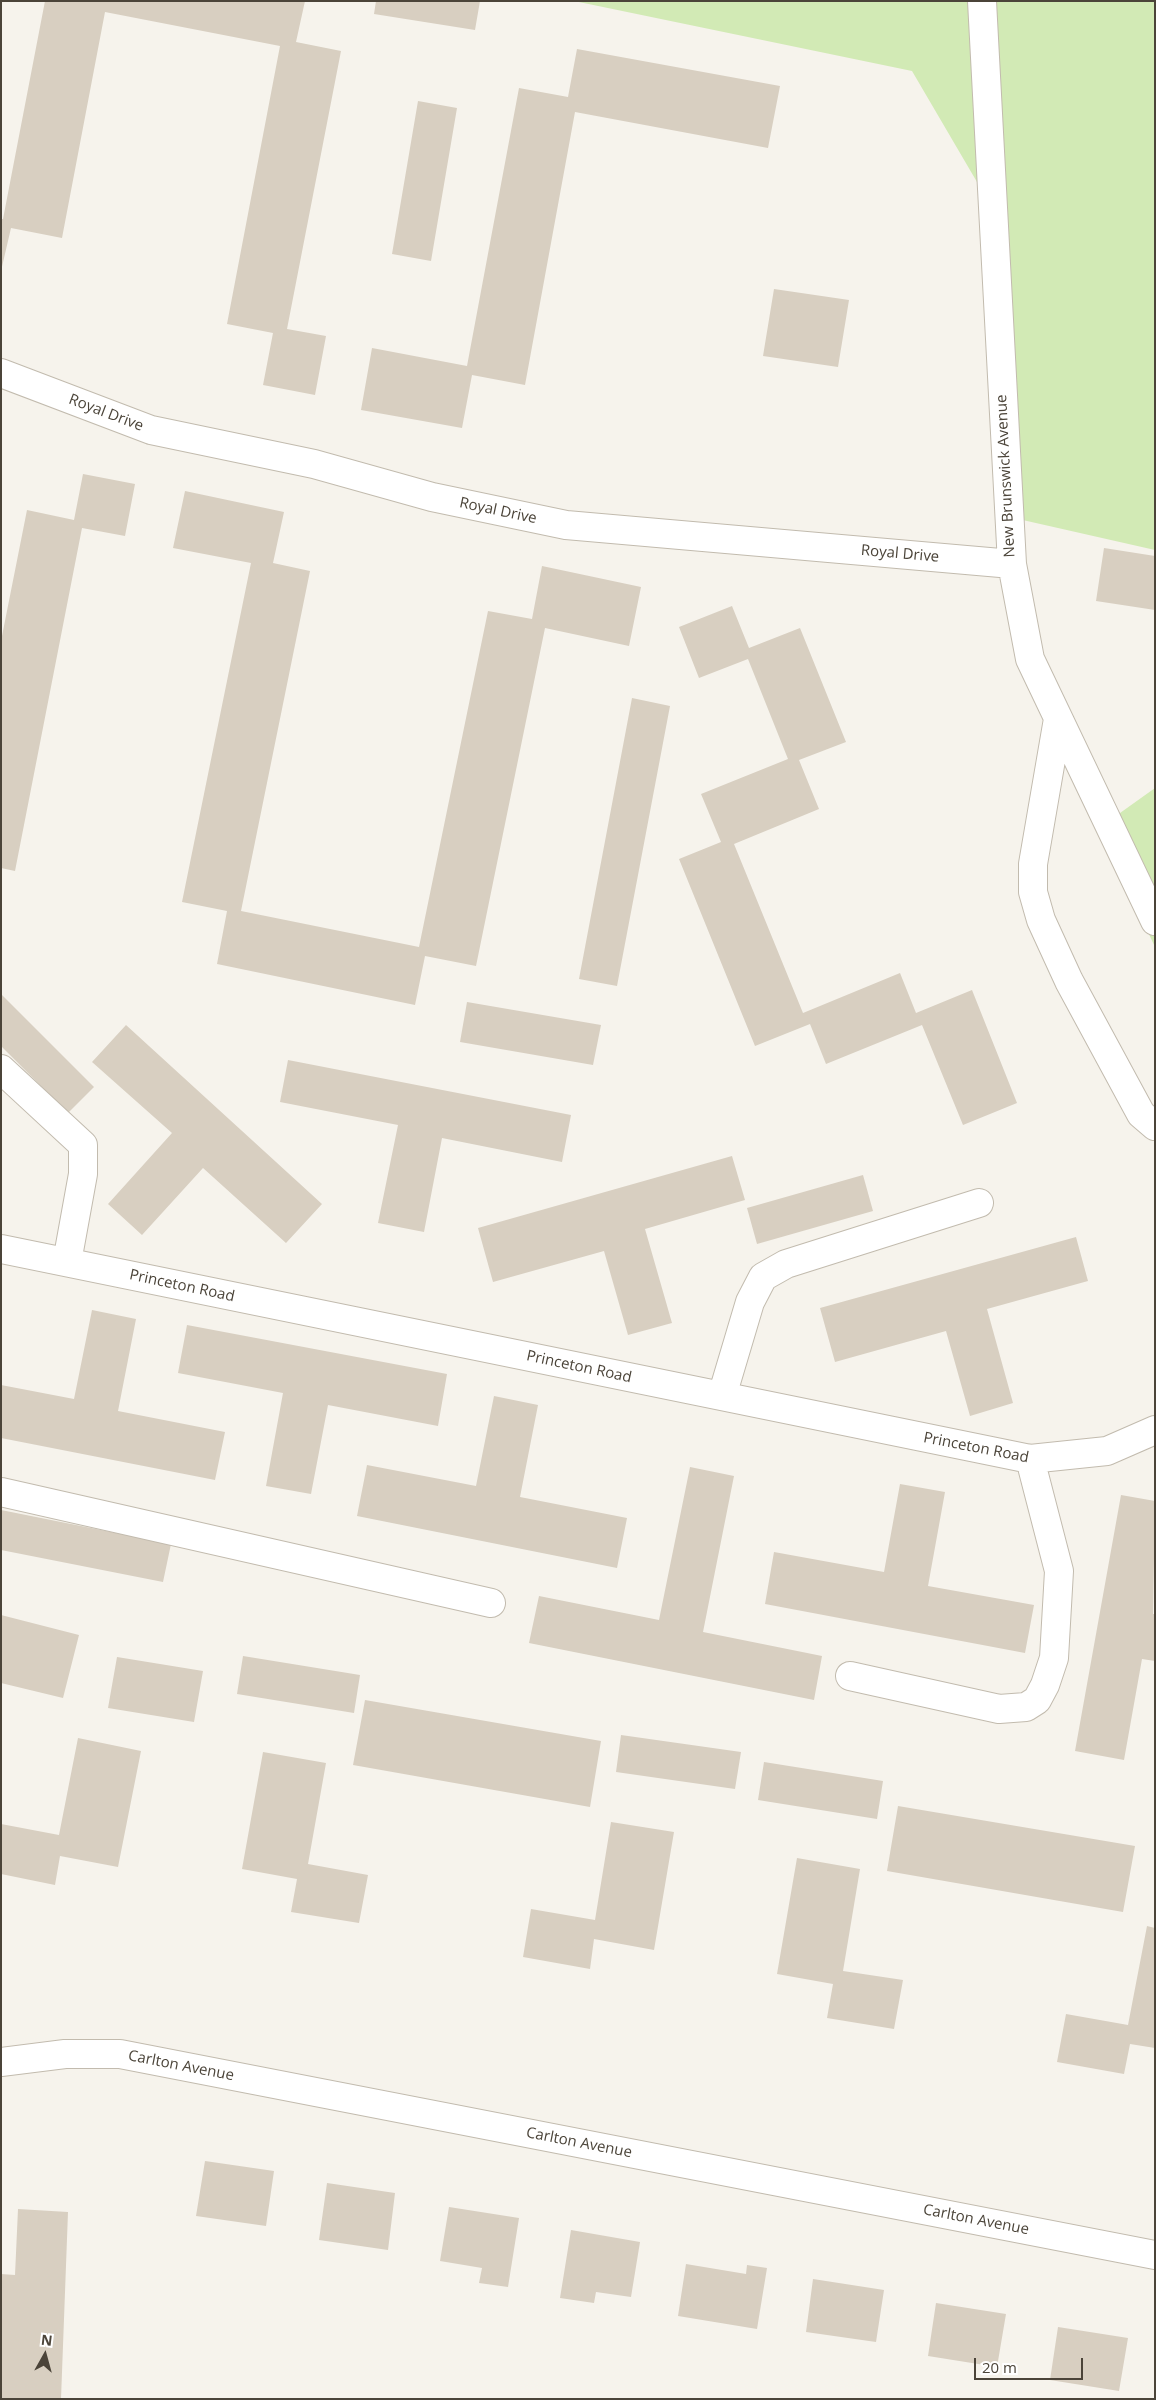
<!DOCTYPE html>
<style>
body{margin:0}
#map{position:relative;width:1156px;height:2400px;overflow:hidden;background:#f6f3ec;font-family:"Open Sans",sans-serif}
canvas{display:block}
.frame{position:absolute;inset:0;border:2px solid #4b4439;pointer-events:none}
.north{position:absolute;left:20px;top:2330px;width:50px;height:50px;-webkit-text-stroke:4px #fff;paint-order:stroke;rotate:7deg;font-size:14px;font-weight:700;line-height:20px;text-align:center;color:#4b4439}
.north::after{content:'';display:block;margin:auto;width:18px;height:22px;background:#4b4439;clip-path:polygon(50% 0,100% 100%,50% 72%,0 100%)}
.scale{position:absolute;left:974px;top:2358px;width:109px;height:22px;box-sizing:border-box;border:2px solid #4b4439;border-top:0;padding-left:6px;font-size:15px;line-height:18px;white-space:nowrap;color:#4b4439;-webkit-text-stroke:4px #fff;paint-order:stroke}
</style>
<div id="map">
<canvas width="1156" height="2400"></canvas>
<div class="frame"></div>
<div class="north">N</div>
<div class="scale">20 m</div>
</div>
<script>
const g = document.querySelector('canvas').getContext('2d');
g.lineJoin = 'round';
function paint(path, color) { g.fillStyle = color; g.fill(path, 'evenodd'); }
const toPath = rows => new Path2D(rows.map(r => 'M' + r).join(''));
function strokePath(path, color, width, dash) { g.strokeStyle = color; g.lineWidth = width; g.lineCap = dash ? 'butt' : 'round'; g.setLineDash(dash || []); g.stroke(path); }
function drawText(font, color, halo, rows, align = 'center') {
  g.font = font + ' "Open Sans",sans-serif'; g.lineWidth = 4; g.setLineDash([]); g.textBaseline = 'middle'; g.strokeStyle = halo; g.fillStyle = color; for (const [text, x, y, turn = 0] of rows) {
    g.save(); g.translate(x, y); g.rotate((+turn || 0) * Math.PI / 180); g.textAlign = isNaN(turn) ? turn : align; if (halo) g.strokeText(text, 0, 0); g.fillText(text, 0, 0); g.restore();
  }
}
paint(toPath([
 [574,1,1155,1,1155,550,1005,516,1001,223,912,71],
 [1155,788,1155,947,1099,828]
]), '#d2eab5');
paint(toPath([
 [45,1,305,1,296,42,341,51,287,329,326,336,315,395,263,385,273,333,227,324,280,46,105,12,62,238,11,228,1,271,1,219,3,219],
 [376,1,480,1,475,30,374,14],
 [577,49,780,86,768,148,575,112,525,385,472,375,462,428,361,410,372,348,467,366,519,88,568,97],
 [418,101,457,108,431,261,392,254],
 [774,289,849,300,838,367,763,356],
 [83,474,135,484,125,536,82,528,15,871,1,868,1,641,27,510,74,520],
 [185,491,284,512,273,563,310,571,241,911,419,947,488,611,532,619,542,566,641,587,629,646,545,628,476,966,425,956,415,1005,217,964,227,911,182,902,251,563,173,548],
 [1104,548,1155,556,1155,610,1096,601],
 [732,606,749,648,800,628,846,742,799,760,819,809,734,844,803,1013,900,973,916,1013,972,990,1017,1103,963,1125,922,1025,826,1064,810,1024,755,1046,679,859,721,842,701,794,788,759,748,659,699,678,679,627],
 [632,698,670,706,617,986,579,979],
 [1,994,94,1087,68,1113,1,1046],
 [467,1002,601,1025,593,1065,460,1042],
 [126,1025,322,1204,286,1243,203,1168,142,1235,108,1204,172,1133,92,1062],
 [288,1060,571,1115,562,1162,442,1138,424,1232,378,1223,398,1125,280,1102],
 [732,1156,745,1200,645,1229,672,1323,628,1335,604,1251,493,1282,478,1228],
 [863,1175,873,1211,757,1244,747,1208],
 [1076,1237,1088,1281,987,1309,1013,1403,970,1416,946,1331,835,1362,820,1308],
 [92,1310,136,1319,118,1411,225,1432,215,1480,1,1438,1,1385,74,1399],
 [187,1325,447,1374,438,1426,328,1405,311,1494,266,1486,283,1393,178,1373],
 [494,1396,538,1405,520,1497,627,1518,617,1568,357,1516,367,1465,476,1486],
 [690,1467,734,1476,703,1632,822,1656,814,1700,529,1643,539,1596,659,1620],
 [900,1484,945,1492,928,1586,1034,1605,1025,1653,765,1604,774,1552,884,1572],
 [1121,1495,1155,1501,1153,1614,1155,1614,1155,1661,1142,1659,1124,1760,1075,1751],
 [1,1510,171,1544,163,1582,1,1550],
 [1,1615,79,1635,63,1698,1,1683],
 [243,1656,360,1675,354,1713,237,1694],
 [117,1657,203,1671,194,1722,108,1708],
 [365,1700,601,1741,590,1807,353,1765],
 [621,1735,741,1752,735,1789,616,1772],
 [78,1738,141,1751,118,1867,60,1856,55,1885,1,1874,1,1824,59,1835],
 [263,1752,326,1763,308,1864,368,1875,359,1923,291,1912,297,1879,242,1869],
 [764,1762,883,1781,877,1819,758,1800],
 [898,1806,1135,1846,1123,1912,887,1871],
 [611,1822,674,1832,654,1950,594,1939,590,1969,523,1957,531,1909,595,1920],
 [797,1858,860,1869,843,1971,903,1980,894,2029,827,2018,833,1984,777,1974],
 [1147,1926,1155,1928,1155,2048,1130,2044,1124,2074,1057,2062,1066,2014,1128,2025],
 [205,2161,274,2171,266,2226,196,2216],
 [327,2183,395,2193,388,2250,319,2240],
 [449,2207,519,2218,508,2287,479,2283,482,2268,440,2261],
 [18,2209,68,2212,61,2399,1,2399,1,2274,15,2275],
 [571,2230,640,2242,631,2297,596,2292,594,2303,560,2298],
 [686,2264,746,2274,747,2265,767,2268,757,2329,678,2316],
 [813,2279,884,2290,876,2342,806,2332],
 [936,2303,1006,2314,997,2367,928,2356],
 [1058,2327,1128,2338,1119,2391,1050,2380]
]), '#d8cfc1');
const minor = toPath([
 [982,1,1012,564,1030,659,1155,921],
 [1,373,151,430,314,464,432,497,566,525,1012,564],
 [1058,719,1033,864,1033,892,1041,920,1069,981,1141,1114,1155,1126],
 [1,1069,83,1145,83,1174,67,1262],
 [1,1249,1030,1459,1107,1451,1155,1430],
 [722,1396,750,1302,763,1277,786,1264,979,1203],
 [1,1492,491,1603],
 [850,1676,999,1709,1026,1707,1037,1700,1045,1685,1054,1658,1059,1571,1030,1459],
 [1,2062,65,2054,120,2054,1155,2255]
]);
strokePath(minor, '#c2bbae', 30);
strokePath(minor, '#fff', 28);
drawText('15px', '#4b4439', '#fff', [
 ["Royal Drive",106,413,21],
 ["New Brunswick Avenue",1006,476,-93],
 ["Royal Drive",498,511,12],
 ["Royal Drive",900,554,5],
 ["Princeton Road",182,1286,12],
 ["Princeton Road",579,1367,12],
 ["Princeton Road",976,1448,11],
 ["Carlton Avenue",181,2066,11],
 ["Carlton Avenue",579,2143,11],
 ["Carlton Avenue",976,2220,11]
]);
</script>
